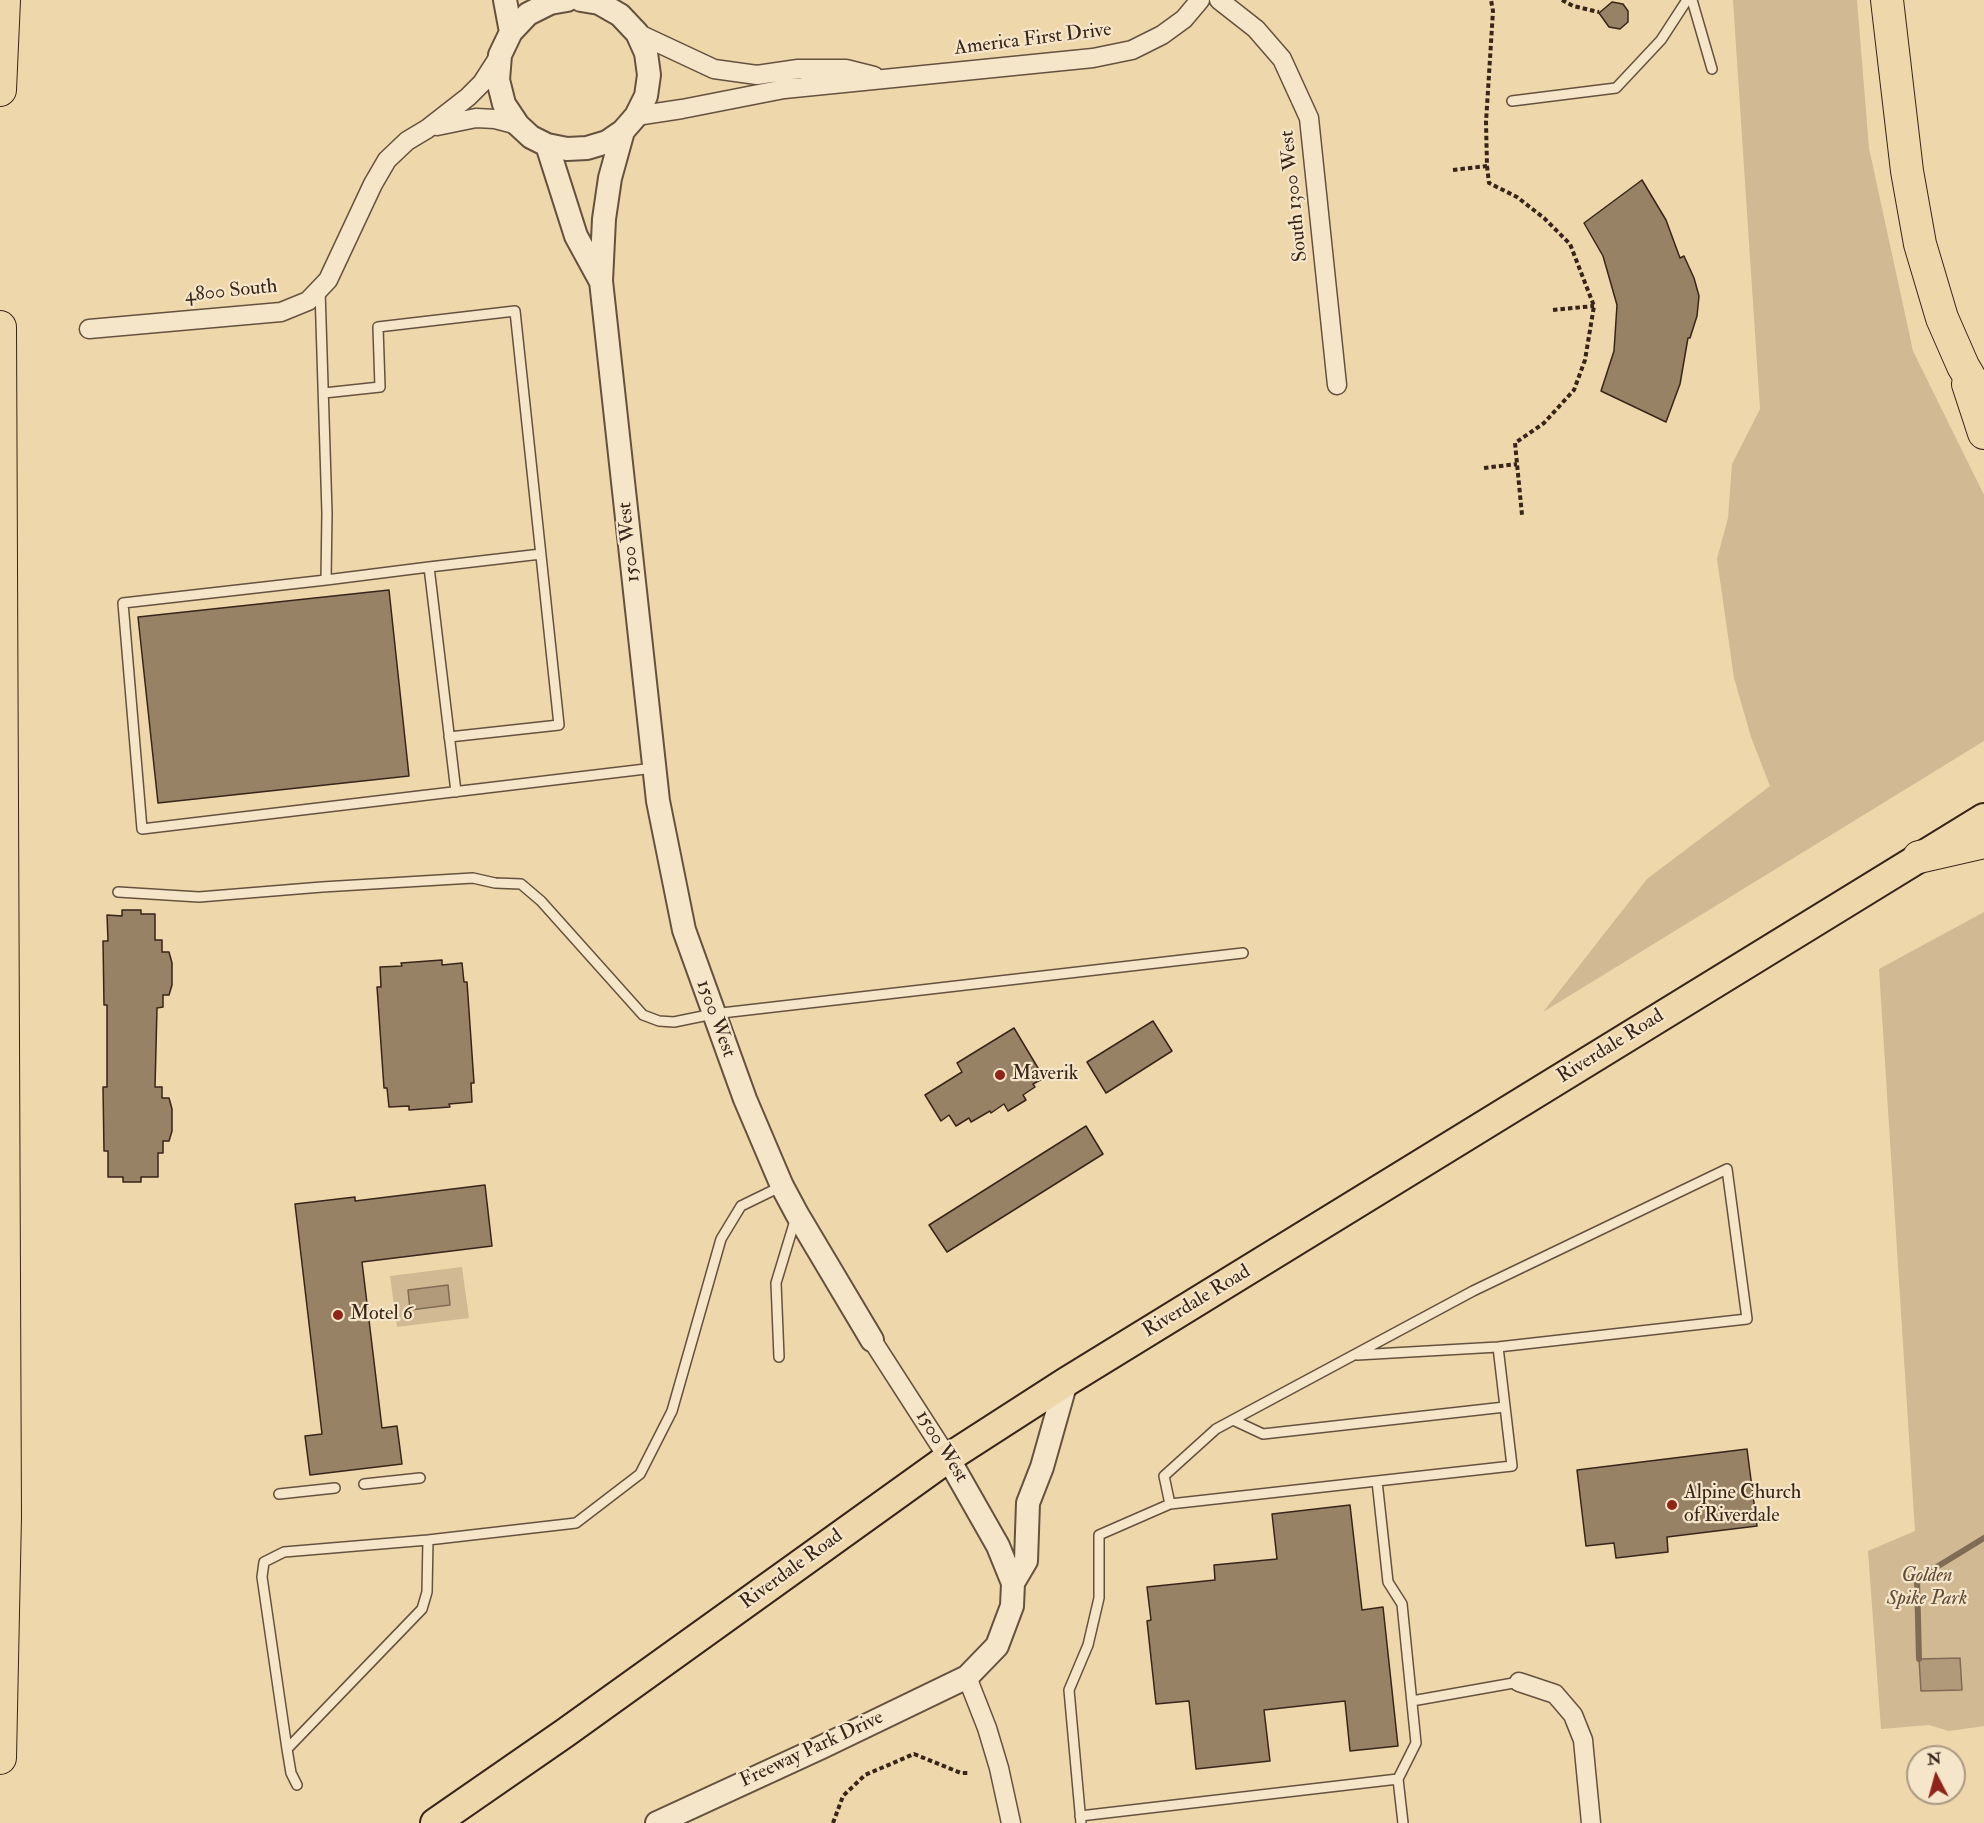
<!DOCTYPE html>
<style>
body{margin:0}
#map{position:relative;width:1984px;height:1823px;overflow:hidden;background:#efd7ac;font-family:"IM FELL Double Pica",serif}
canvas{display:block}
.north{position:absolute;left:1906px;top:1745px;width:60px;height:60px;box-sizing:border-box;background:#f5e5c9;border:2px solid #a99883;border-radius:50%;rotate:354deg;font-size:16px;font-weight:700;line-height:24px;text-align:center;color:#37251a}
.north::after{content:'';display:block;margin:auto;width:21px;height:27px;background:#8f2418;clip-path:polygon(50% 0,100% 100%,50% 72%,0 100%)}
</style>
<div id="map">
<canvas width="1984" height="1823"></canvas>
<div class="north">N</div>
</div>
<script>
const g = document.querySelector('canvas').getContext('2d');
g.lineJoin = 'round';
function paint(path, color) { g.fillStyle = color; g.fill(path, 'evenodd'); }
const toPath = rows => new Path2D(rows.map(r => 'M' + r).join(''));
function strokePath(path, color, width, dash) { g.strokeStyle = color; g.lineWidth = width; g.lineCap = dash ? 'butt' : 'round'; g.setLineDash(dash || []); g.stroke(path); }
function drawText(font, color, halo, rows, align = 'center') {
  g.font = font + ' "IM FELL Double Pica",serif'; g.lineWidth = 4.5; g.setLineDash([]); g.textBaseline = 'middle'; g.strokeStyle = halo; g.fillStyle = color; for (const [text, x, y, turn = 0] of rows) {
    g.save(); g.translate(x, y); g.rotate((+turn || 0) * Math.PI / 180); g.textAlign = isNaN(turn) ? turn : align; if (halo) g.strokeText(text, 0, 0); g.fillText(text, 0, 0); g.restore();
  }
}
paint(toPath([
 [1733,0,1857,0,1869,148,1913,351,1984,495,1984,741,1543,1012,1647,879,1770,786,1751,737,1734,678,1717,559,1728,518,1732,464,1760,409],
 [1984,912,1984,1726,1949,1731,1929,1725,1881,1729,1868,1551,1915,1531,1879,969],
 [462,1267,469,1318,397,1327,390,1276]
]), '#d0b993');
const water = toPath([
 [448,1285,450,1305,410,1310,408,1290,448,1285],
 [1960,1658,1962,1690,1921,1691,1919,1659,1960,1658]
]);
paint(water, '#b09a7a');
strokePath(water, '#806b54', 1.5);
strokePath(toPath([
 [1905,1578,1917,1579,1984,1538],
 [1917,1579,1919,1659]
]), '#806b54', 6);
const building = toPath([
 [1612,2,1623,4,1628,11,1628,22,1620,29,1609,27,1599,13,1612,2],
 [1642,180,1666,220,1680,258,1684,256,1694,278,1699,296,1697,316,1690,338,1688,338,1680,384,1666,422,1601,391,1614,351,1617,305,1603,256,1584,223,1642,180],
 [389,590,409,776,158,803,138,617,389,590],
 [122,910,141,910,141,914,155,914,155,940,162,940,162,952,169,952,172,963,172,985,169,995,163,995,163,1007,157,1008,155,1087,162,1087,162,1098,169,1098,172,1109,172,1131,169,1141,163,1141,163,1153,158,1153,158,1177,141,1177,141,1182,123,1182,123,1177,108,1177,108,1151,104,1151,103,1087,107,1087,107,1005,104,1005,103,941,108,941,107,915,122,916,122,910],
 [442,960,442,965,462,963,464,982,467,982,474,1083,471,1083,472,1102,449,1104,450,1107,409,1110,409,1106,389,1107,387,1088,384,1088,377,987,381,987,380,967,402,966,401,963,442,960],
 [1153,1021,1172,1051,1106,1093,1087,1062,1153,1021],
 [1014,1028,1044,1078,1033,1084,1035,1087,1023,1095,1026,1100,1008,1111,1004,1104,991,1113,990,1111,971,1122,969,1118,956,1126,949,1115,941,1121,925,1095,962,1072,957,1063,1014,1028],
 [1086,1126,1103,1154,947,1252,929,1225,1086,1126],
 [485,1185,492,1246,362,1262,382,1428,397,1426,402,1464,310,1475,305,1436,322,1434,295,1204,355,1197,355,1201,485,1185],
 [1747,1449,1757,1526,1667,1537,1668,1552,1616,1558,1614,1543,1586,1546,1577,1470,1747,1449],
 [1350,1505,1362,1610,1383,1607,1398,1746,1350,1751,1345,1701,1264,1710,1270,1761,1196,1769,1189,1701,1156,1704,1147,1621,1151,1620,1147,1587,1215,1580,1214,1565,1277,1559,1272,1514,1350,1505]
]);
paint(building, '#978266');
strokePath(building, '#37251a', 1.5);
const service = toPath([
 [1692,0,1712,69],
 [1512,101,1616,88,1661,40,1687,0],
 [320,290,327,513,326,580,123,603,142,829,654,768],
 [324,393,380,387,378,327,515,311,559,725,449,737],
 [429,567,541,554],
 [326,580,429,567,456,792],
 [118,892,199,897,322,887,473,878,495,883,521,884,541,901,643,1015,659,1021,674,1022,713,1014,1243,953],
 [1357,1355,1498,1347],
 [779,1357,776,1283,796,1217],
 [1233,1420,1263,1434,1505,1407],
 [1377,1481,1388,1582,1402,1604,1416,1743,1398,1779,1403,1823],
 [364,1484,420,1478],
 [279,1494,335,1488],
 [1412,1701,1519,1682],
 [287,1749,262,1577,264,1562,284,1552,428,1540,576,1523,640,1474,672,1411,721,1239,741,1206,782,1186],
 [297,1785,291,1773,287,1749,422,1609,427,1592,428,1540],
 [1080,1816,1398,1779],
 [1081,1823,1069,1690,1088,1645,1099,1598,1099,1535,1170,1504,1512,1466,1498,1347,1747,1319,1727,1169,1473,1291,1216,1429,1164,1476,1170,1504]
]);
const minor = toPath([
 [1219,0,1256,29,1282,59,1309,118,1337,385],
 [637,33,714,69,757,75,798,69,846,69,874,76],
 [636,116,682,109,784,89,1093,58,1132,50,1162,35,1184,19,1200,0],
 [437,126,476,118,495,119,518,125],
 [89,329,281,312,308,301,328,280,373,184,387,160,407,141,427,129,468,97,482,83,500,55],
 [872,1340,948,1458],
 [967,1677,987,1728,999,1768,1011,1823],
 [1519,1682,1555,1694,1573,1715,1583,1740,1591,1823]
]);
const tertiary = toPath([
 [505,0,511,32],
 [567,0,550,3,528,14,511,32,500,55,498,80,504,104,518,125,531,137,547,145,567,149,587,148,607,142,623,131,636,116,646,96,649,75,646,53,637,33,620,15,599,3,581,0],
 [623,131,610,178,604,219,601,281,658,801,684,930,745,1099,782,1186,797,1214,872,1340],
 [547,145,576,236,600,280],
 [1013,1583,1026,1561,1028,1503,1042,1467,1066,1382],
 [657,1823,822,1747,967,1677,997,1646,1012,1606,1013,1583,998,1546,948,1458]
]);
const primary = toPath([
 [435,1823,565,1733,948,1458,1066,1382,1984,818]
]);
const motorway = toPath([
 [1887,0,1907,171,1920,244,1942,318,1963,366,1984,402],
 [0,90,4,0],
 [0,327,5,1516,0,1758],
 [1968,384,1984,433],
 [1919,857,1984,842]
]);
strokePath(service, '#65523e', 12);
strokePath(minor, '#65523e', 21);
strokePath(tertiary, '#65523e', 26);
strokePath(primary, '#37251a', 32);
strokePath(motorway, '#37251a', 34);
strokePath(toPath([
 [1562,0,1573,6,1599,12],
 [1487,166,1489,183,1517,197,1544,218,1570,244,1594,306,1585,360,1574,390,1544,423,1515,443,1522,515],
 [1453,170,1487,166,1486,122,1493,11,1491,0],
 [1553,310,1594,306],
 [1484,468,1517,464],
 [833,1823,843,1796,865,1775,914,1754,961,1773,969,1773]
]), '#37251a', 4, [4.5, 3]);
strokePath(service, '#f5e5c9', 9);
strokePath(minor, '#f5e5c9', 18);
strokePath(tertiary, '#f5e5c9', 22);
strokePath(primary, '#efd7ac', 28);
strokePath(motorway, '#efd7ac', 32);
for (const [x, y, r, color] of [
 [1000,1075,6,"#8f2418"],
 [338,1315,6,"#8f2418"],
 [1672,1505,6,"#8f2418"]
]) { const dot = new Path2D(); dot.arc(x, y, r, 0, 2 * Math.PI); g.fillStyle = color; g.fill(dot); strokePath(dot, '#f5e5c9', 2); }
drawText('20px', '#37251a', '#f5e5c9', [
 ["America First Drive",1033,40,-7],
 ["South 1300 West",1295,196,-96],
 ["4800 South",231,292,-6],
 ["1500 West",630,542,-96],
 ["1500 West",715,1019,70],
 ["Riverdale Road",1611,1047,-32],
 ["Riverdale Road",1197,1302,-31],
 ["1500 West",941,1447,58],
 ["Riverdale Road",792,1570,-36],
 ["Freeway Park Drive",812,1750,-25]
]);
drawText('20px', '#37251a', '#f5e5c9', [
 ["Maverik",1012,1075],
 ["Motel 6",350,1315],
 ["Alpine Church",1684,1494],
 ["of Riverdale",1684,1517]
], 'left');
drawText('italic 20px', '#5d4a38', '#f5e5c9', [
 ["Golden",1927,1577],
 ["Spike Park",1927,1600]
]);
</script>
